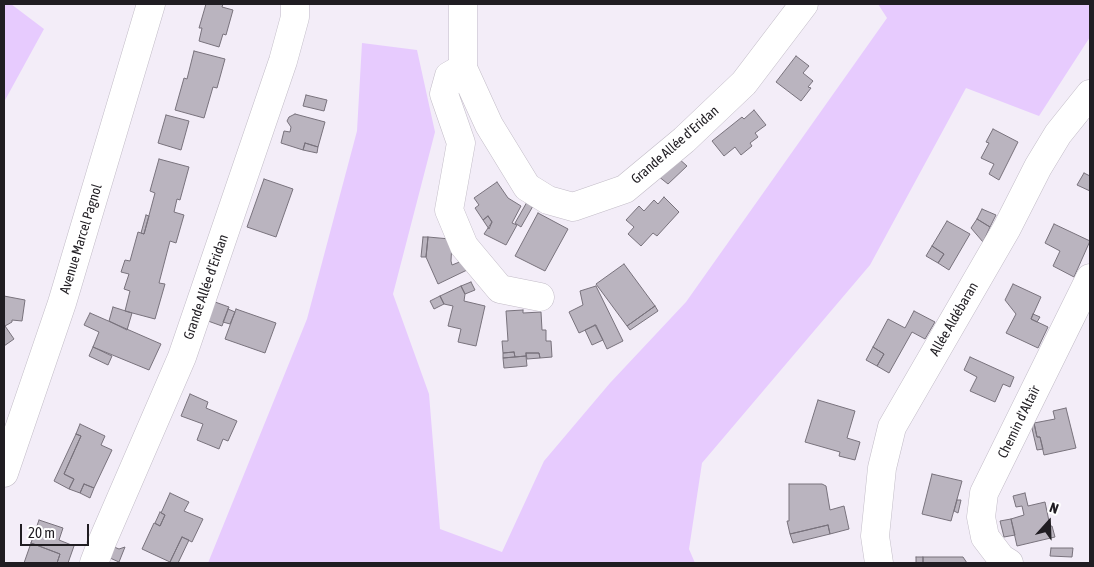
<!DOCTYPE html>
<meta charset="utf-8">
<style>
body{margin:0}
#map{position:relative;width:1094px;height:567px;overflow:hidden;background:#f3edf8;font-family:"Asap Condensed",sans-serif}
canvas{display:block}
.frame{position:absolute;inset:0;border:5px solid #201d22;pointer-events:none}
.north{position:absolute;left:1024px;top:497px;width:50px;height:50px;-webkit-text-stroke:4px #fff;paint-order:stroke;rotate:20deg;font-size:14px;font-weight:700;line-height:20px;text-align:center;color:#201d22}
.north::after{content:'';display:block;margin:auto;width:18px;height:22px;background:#201d22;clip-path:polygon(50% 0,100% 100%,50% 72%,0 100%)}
.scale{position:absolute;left:20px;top:524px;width:69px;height:22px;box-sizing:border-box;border:2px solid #201d22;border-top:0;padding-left:6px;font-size:15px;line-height:18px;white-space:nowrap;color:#201d22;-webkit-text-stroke:4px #fff;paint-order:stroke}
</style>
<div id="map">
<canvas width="1094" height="567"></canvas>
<div class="frame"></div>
<div class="north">N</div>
<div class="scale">20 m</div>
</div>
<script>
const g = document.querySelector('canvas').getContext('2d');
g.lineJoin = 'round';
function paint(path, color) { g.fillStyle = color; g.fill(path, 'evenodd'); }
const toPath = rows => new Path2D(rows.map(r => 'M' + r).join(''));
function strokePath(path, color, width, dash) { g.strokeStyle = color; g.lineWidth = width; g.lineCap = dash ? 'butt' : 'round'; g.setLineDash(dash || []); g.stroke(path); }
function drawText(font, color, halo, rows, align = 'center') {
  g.font = font + ' "Asap Condensed",sans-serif'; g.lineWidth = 5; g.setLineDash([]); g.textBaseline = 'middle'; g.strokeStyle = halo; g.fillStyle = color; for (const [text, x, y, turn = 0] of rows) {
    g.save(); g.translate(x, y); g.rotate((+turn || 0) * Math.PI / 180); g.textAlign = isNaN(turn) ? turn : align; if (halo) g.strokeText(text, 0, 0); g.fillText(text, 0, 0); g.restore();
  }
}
paint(toPath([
 [4,4,11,4,44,29,4,102],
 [878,4,1090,4,1090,37,1039,116,966,88,870,265,702,463,689,549,695,563,208,563,307,319,357,131,362,43,417,50,435,132,393,294,429,394,440,529,502,552,544,461,610,383,686,302,887,18]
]), '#e7cbfe');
const building = toPath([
 [206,4,223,4,222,7,233,10,226,35,223,34,219,47,199,41,202,28,199,28,206,4],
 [194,51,225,59,217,88,213,87,204,118,175,110,184,78,187,79,194,51],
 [796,56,809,66,803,73,813,81,808,87,811,88,801,101,776,82,796,56],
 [306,95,327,100,324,111,303,106,306,95],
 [754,110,766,125,755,133,758,137,750,143,752,146,741,155,735,147,724,156,712,141,742,117,744,119,754,110],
 [295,114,325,122,318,147,305,143,303,150,281,143,284,131,290,132,291,127,287,121,289,117,295,114],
 [166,115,189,121,181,150,158,143,166,115],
 [993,129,1018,142,999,180,989,174,994,164,981,158,989,143,986,142,993,129],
 [305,143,318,147,317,153,303,150,305,143],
 [678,158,687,166,668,184,658,176,678,158],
 [159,159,189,167,180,200,177,199,174,212,184,215,176,243,170,241,159,283,165,284,155,319,125,311,130,291,124,289,129,274,121,272,125,260,130,261,138,232,144,234,155,193,150,191,159,159],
 [1084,173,1090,176,1090,191,1077,185,1084,173],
 [264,179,293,189,276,237,247,227,264,179],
 [497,182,508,198,521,206,512,223,517,225,506,245,484,234,492,222,488,216,483,220,475,208,479,205,474,198,497,182],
 [664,197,679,212,657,236,653,233,641,246,628,234,634,227,626,220,639,206,644,211,654,200,658,204,664,197],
 [527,202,533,206,521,227,515,223,527,202],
 [982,209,996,215,990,227,977,219,982,209],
 [538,213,568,229,545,271,515,256,538,213],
 [146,215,149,216,144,234,141,233,146,215],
 [488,216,492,222,489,229,483,220,488,216],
 [977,219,990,227,983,242,971,228,977,219],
 [947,221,970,234,949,270,938,263,944,254,932,246,947,221],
 [1054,224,1090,241,1074,277,1053,266,1060,251,1045,243,1054,224],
 [423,237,428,237,426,257,421,257,423,237],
 [428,237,450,239,452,242,451,261,452,265,462,261,467,270,438,284,426,257,428,237],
 [932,246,944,254,938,263,926,256,932,246],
 [624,264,655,306,627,326,596,284,624,264],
 [471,282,475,290,465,294,461,286,471,282],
 [1013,284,1041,297,1031,319,1048,327,1038,348,1006,333,1016,314,1005,300,1013,284],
 [461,286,465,294,464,301,485,306,476,346,458,342,461,329,448,326,453,306,444,304,440,296,461,286],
 [596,286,623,341,607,349,596,325,579,333,569,312,583,305,580,291,596,286],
 [4,296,25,300,22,321,12,320,12,322,5,326,14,339,4,346,4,296],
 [440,296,444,304,434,309,430,301,440,296],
 [215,302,229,307,222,326,208,321,215,302],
 [655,306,658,311,630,330,627,326,655,306],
 [113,307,132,313,127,330,109,321,113,307],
 [228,309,235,312,230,324,223,322,228,309],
 [236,309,276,323,265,353,225,339,236,309],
 [523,310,523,313,541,312,542,330,546,330,546,341,551,341,552,357,540,358,539,353,526,353,526,356,515,357,514,352,503,353,502,341,508,341,506,311,523,310],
 [914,311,935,322,925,339,912,332,889,373,877,366,884,354,873,347,888,319,905,328,914,311],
 [90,313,161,344,149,370,93,347,99,332,84,325,90,313],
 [1033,314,1040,317,1037,322,1031,319,1033,314],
 [595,325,603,340,592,345,585,330,595,325],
 [93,347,112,356,108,365,89,356,93,347],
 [873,347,884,354,877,366,866,360,873,347],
 [514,352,515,357,503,358,503,353,514,352],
 [526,353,539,353,540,358,527,359,526,353],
 [526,356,527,366,504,368,503,358,526,356],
 [970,357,1014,377,1010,387,1003,384,995,402,970,391,977,377,964,370,970,357],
 [190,394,208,402,206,408,237,421,228,441,223,439,219,449,197,440,203,424,181,416,190,394],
 [818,400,855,411,847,438,860,442,855,460,839,456,840,452,805,442,818,400],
 [1066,408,1076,448,1044,455,1040,437,1037,437,1034,423,1055,419,1053,411,1066,408],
 [1034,423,1037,437,1040,437,1043,449,1037,450,1031,424,1034,423],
 [80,424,105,436,101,445,112,450,94,488,84,484,80,493,69,489,74,479,64,474,81,436,76,434,80,424],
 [76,434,81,436,64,474,74,479,69,489,54,481,76,434],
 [932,474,962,481,951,521,922,514,932,474],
 [84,484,94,488,90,498,80,493,84,484],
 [789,484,822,484,826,486,830,510,844,506,849,529,830,534,828,525,790,534,787,521,789,521,789,484],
 [170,493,189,502,184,511,203,519,192,542,182,537,170,562,142,549,154,523,160,526,165,515,161,513,170,493],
 [1025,493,1028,506,1045,502,1050,526,1052,526,1055,537,1017,546,1011,519,1024,515,1022,506,1016,507,1013,496,1025,493],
 [957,500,961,500,958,513,954,511,957,500],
 [160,512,165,515,160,526,155,523,160,512],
 [1011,519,1015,535,1004,537,1000,521,1011,519],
 [39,520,63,528,59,540,74,546,68,563,57,563,60,554,31,543,39,520],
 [828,525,830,534,793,543,790,534,828,525],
 [182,537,189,540,178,563,173,563,170,562,182,537],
 [31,543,60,554,57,563,24,563,31,543],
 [114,547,119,549,125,547,119,562,110,558,114,547],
 [1051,548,1073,548,1072,557,1050,556,1051,548],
 [916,557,923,557,923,563,916,563,916,557],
 [923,557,963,557,967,563,923,563,923,557]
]);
paint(building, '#bab4bf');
strokePath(building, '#78727c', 1);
const minor = toPath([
 [463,4,463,68,489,125,527,187,548,200,573,207,625,189,684,140,744,83,804,4],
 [463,68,449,76,444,94,461,143,449,210,464,246,500,289,540,297],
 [4,473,62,303,151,4],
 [94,563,102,542,182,357,283,61,295,17,295,4],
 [879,563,875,536,882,468,892,427,1007,228,1038,167,1058,134,1090,94],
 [1009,563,1001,558,985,537,981,517,984,493,1090,278]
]);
strokePath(minor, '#c2bcc7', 29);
strokePath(minor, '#fff', 28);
drawText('14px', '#201d22', '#fff', [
 ["Grande Allée d'Eridan",675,145,-41],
 ["Avenue Marcel Pagnol",81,239,-73],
 ["Grande Allée d'Eridan",206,287,-71],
 ["Allée Aldébaran",954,319,-60],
 ["Chemin d'Altaïr",1019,422,-64]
]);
</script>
